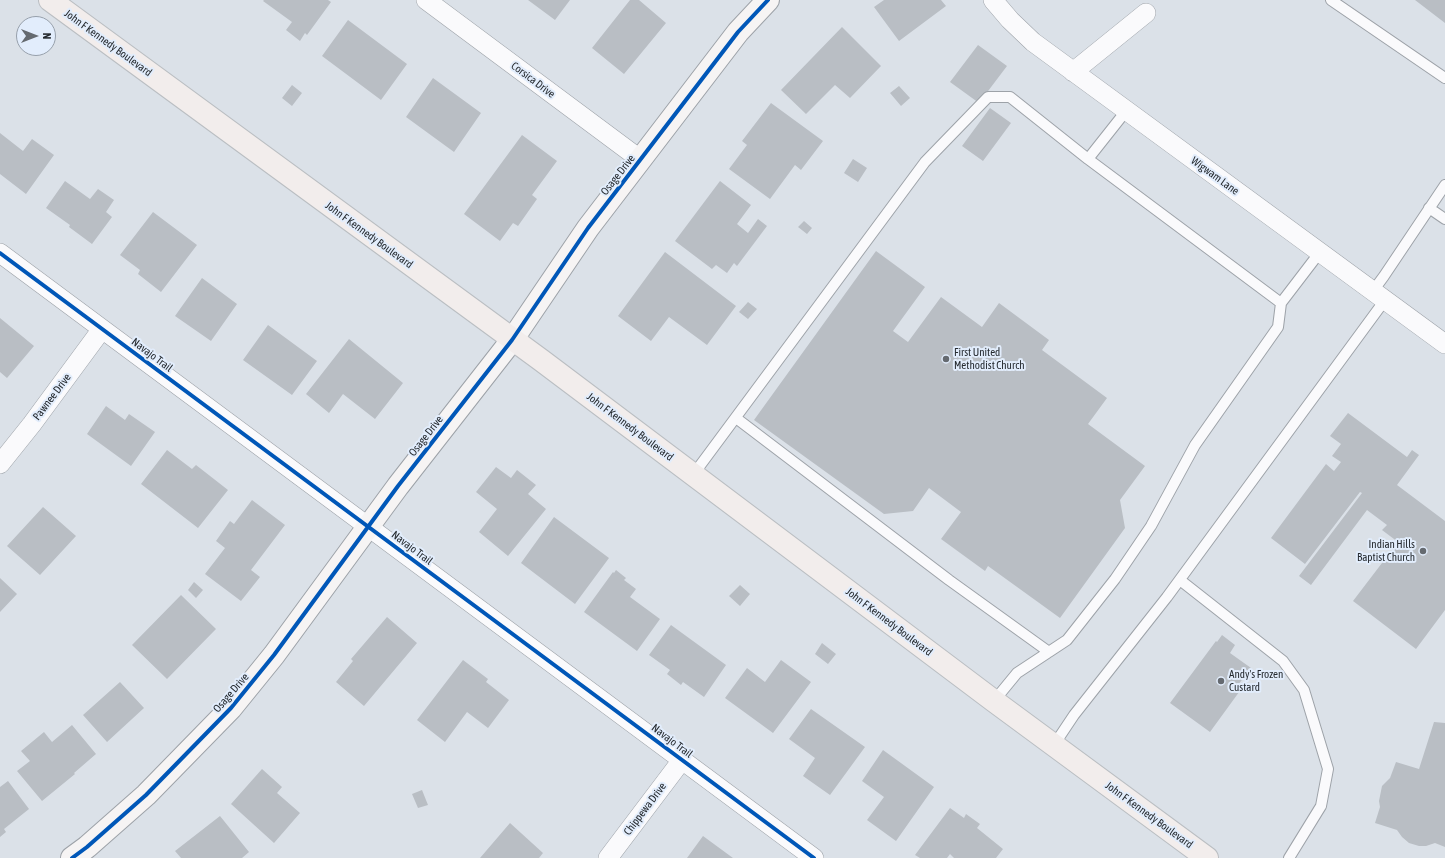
<!DOCTYPE html>
<style>
body{margin:0}
#map{position:relative;width:1445px;height:858px;overflow:hidden;background:#dbe1e8;font-family:"Asap Condensed",sans-serif}
canvas{display:block}
.north{position:absolute;left:16px;top:16px;width:40px;height:40px;box-sizing:border-box;background:#e2edfc;border:1px solid #969faa;border-radius:50%;rotate:90deg;font-size:11px;font-weight:700;line-height:16px;text-align:center;color:#252a2f}
.north::after{content:'';display:block;margin:auto;width:14px;height:18px;background:#656a70;clip-path:polygon(50% 0,100% 100%,50% 72%,0 100%)}
</style>
<div id="map">
<canvas width="1445" height="858"></canvas>
<div class="north">N</div>
</div>
<script>
const g = document.querySelector('canvas').getContext('2d');
g.lineJoin = 'round';
function paint(path, color) { g.fillStyle = color; g.fill(path, 'evenodd'); }
const toPath = rows => new Path2D(rows.map(r => 'M' + r).join(''));
function strokePath(path, color, width, dash) { g.strokeStyle = color; g.lineWidth = width; g.lineCap = dash ? 'butt' : 'round'; g.setLineDash(dash || []); g.stroke(path); }
function drawText(font, color, halo, rows, align = 'center') {
  g.font = font + ' "Asap Condensed",sans-serif'; g.lineWidth = 4; g.setLineDash([]); g.textBaseline = 'middle'; g.strokeStyle = halo; g.fillStyle = color; for (const [text, x, y, turn = 0] of rows) {
    g.save(); g.translate(x, y); g.rotate((+turn || 0) * Math.PI / 180); g.textAlign = isNaN(turn) ? turn : align; if (halo) g.strokeText(text, 0, 0); g.fillText(text, 0, 0); g.restore();
  }
}
paint(toPath([
 [264,0,328,0,331,2,307,35,305,33,300,41,286,30,292,22,263,1],
 [528,0,570,0,555,20],
 [630,0,639,0,666,23,624,74,592,48],
 [884,0,941,0,946,6,899,41,874,7],
 [1415,0,1445,0,1445,23],
 [348,20,407,64,381,100,322,56],
 [842,27,881,66,850,98,835,85,806,114,781,90],
 [978,45,1007,66,979,103,950,82],
 [433,78,481,113,454,152,406,117],
 [292,85,302,93,292,106,282,98],
 [899,86,910,98,901,106,890,93],
 [771,103,823,141,801,170,795,165,770,199,729,169,747,145,742,141],
 [990,108,1011,123,983,161,962,146],
 [0,133,23,151,32,139,54,155,26,194,0,174],
 [522,135,557,161,532,195,537,199,518,226,513,223,500,241,464,214],
 [853,159,867,168,858,182,844,173],
 [65,181,90,199,98,189,114,200,106,212,112,217,92,244,69,227,70,225,46,208],
 [720,181,751,205,737,224,748,233,758,219,767,226,737,266,734,263,727,273,716,265,712,269,675,241],
 [153,212,197,245,161,292,138,274,140,270,120,255],
 [804,221,812,228,807,234,798,227],
 [876,251,925,287,893,331,908,342,941,297,982,327,999,303,1049,340,1042,350,1107,398,1088,424,1145,466,1120,500,1125,528,1060,618,988,566,985,571,941,539,961,512,929,488,913,511,884,514,754,420],
 [665,252,736,306,707,345,669,317,651,341,618,316],
 [202,278,237,304,211,341,175,316],
 [748,302,757,309,748,319,739,312],
 [0,318,34,346,7,378,0,372],
 [268,325,317,361,292,395,243,360],
 [349,339,403,383,375,419,343,394,329,413,306,394],
 [106,406,125,420,129,414,155,432,131,466,87,434],
 [1348,413,1407,457,1412,450,1419,455,1397,485,1445,521,1445,610,1416,649,1353,601,1398,542,1382,530,1387,525,1367,510,1311,585,1299,576,1362,493,1360,492,1305,564,1271,538,1326,464,1334,471,1341,462,1332,456,1341,444,1330,436],
 [167,450,192,469,196,465,228,490,198,528,141,484],
 [496,467,511,478,517,470,536,485,528,494,546,509,508,556,479,532,497,509,476,492],
 [252,500,285,525,251,570,260,577,241,601,205,574,225,548,216,541,230,521,234,524],
 [43,507,76,536,40,575,7,546],
 [554,517,609,558,575,604,521,563],
 [616,570,626,578,624,580,636,589,630,597,660,619,637,651,584,612,613,572,614,573],
 [0,578,17,594,0,612],
 [194,582,203,590,196,598,188,590],
 [740,585,750,594,740,606,729,596],
 [181,595,216,629,167,679,132,645],
 [387,617,417,643,364,706,336,682,353,661,351,659],
 [671,625,726,665,704,697,683,682,681,685,667,674,670,670,649,655],
 [1222,635,1235,645,1230,653,1251,668,1238,685,1242,688,1210,732,1170,703,1216,641,1217,642],
 [822,643,836,654,828,664,815,654],
 [463,660,488,679,486,682,509,700,488,728,467,712,445,742,417,720],
 [781,660,811,682,773,733,725,698,747,668,765,682],
 [120,682,144,708,107,742,83,715],
 [811,709,865,747,830,795,803,776,815,758,789,739],
 [1434,722,1445,723,1445,847,1435,843,1426,846,1419,846,1409,843,1402,837,1397,830,1375,823,1380,807,1379,801,1382,786,1390,778,1396,762,1419,769],
 [72,725,96,754,74,773,75,774,42,801,17,771,30,761,21,751,44,732,52,742],
 [883,750,934,787,896,841,867,820,884,797,862,781],
 [262,769,282,787,277,793,300,813,274,843,231,804],
 [8,781,29,809,4,829,6,832,0,837,0,787],
 [422,790,428,805,418,808,412,794],
 [950,808,964,818,966,814,980,824,977,828,1003,849,996,858,954,858,950,854,947,858,920,858,915,855],
 [220,816,249,852,242,858,181,858,175,851],
 [510,823,543,853,539,858,480,858],
 [703,836,733,858,687,858]
]), '#b9bec4');
const lane = toPath([
 [1331,0,1445,78],
 [1088,159,1126,111],
 [1429,208,1445,219],
 [1373,291,1384,276,1445,185],
 [736,418,949,580,1049,652],
 [693,475,925,162,988,97,1010,97,1088,159,1281,303],
 [1180,580,1283,661,1304,690,1328,769,1321,806,1289,858],
 [994,701,1017,673,1067,640,1115,579,1151,526,1195,445,1278,327,1281,303,1320,252],
 [1054,745,1074,715,1167,597,1385,300]
]);
const street = toPath([
 [426,0,641,160],
 [993,0,1010,20,1033,42,1445,344],
 [1073,72,1146,13],
 [0,253,814,858],
 [0,464,32,424,102,329],
 [608,858,682,760]
]);
const secondary = toPath([
 [72,858,87,847,146,795,231,708,274,655,398,486,512,340,588,228,738,32,768,0]
]);
const primary = toPath([
 [50,0,541,360,994,701,1207,858]
]);
strokePath(lane, '#9da2a8', 12);
strokePath(street, '#9da2a8', 20);
strokePath(secondary, '#9da2a8', 24);
strokePath(primary, '#babec2', 24);
strokePath(lane, '#fafafc', 10);
strokePath(street, '#fafafc', 19);
strokePath(secondary, '#f6f4f4', 22);
strokePath(primary, '#f2edec', 22);
strokePath(toPath([
 [0,253,814,858],
 [72,858,87,847,146,795,231,708,274,655,398,486,512,340,588,228,738,32,768,0]
]), '#0057b8', 4);
for (const [x, y, r, color] of [
 [946,359,4,"#656a70"],
 [1423,551,4,"#656a70"],
 [1221,681,4,"#656a70"]
]) { const dot = new Path2D(); dot.arc(x, y, r, 0, 2 * Math.PI); g.fillStyle = color; g.fill(dot); strokePath(dot, '#e2edfc', 1.5); }
drawText('11px', '#252a2f', '#e2edfc', [
 ["John F Kennedy Boulevard",108,43,36],
 ["Corsica Drive",533,80,37],
 ["Osage Drive",618,175,-52],
 ["Wigwam Lane",1215,176,36],
 ["John F Kennedy Boulevard",369,235,36],
 ["Navajo Trail",152,355,37],
 ["Pawnee Drive",52,397,-53],
 ["John F Kennedy Boulevard",630,427,37],
 ["Osage Drive",426,436,-52],
 ["Navajo Trail",412,548,37],
 ["John F Kennedy Boulevard",889,622,37],
 ["Osage Drive",231,693,-49],
 ["Navajo Trail",672,741,37],
 ["Chippewa Drive",645,809,-53],
 ["John F Kennedy Boulevard",1149,815,36]
]);
drawText('11px', '#252a2f', '#e2edfc', [
 ["First United",954,353],
 ["Methodist Church",954,366],
 ["Indian Hills",1415,545,"right"],
 ["Baptist Church",1415,558,"right"],
 ["Andy's Frozen",1229,675],
 ["Custard",1229,688]
], 'left');
</script>
